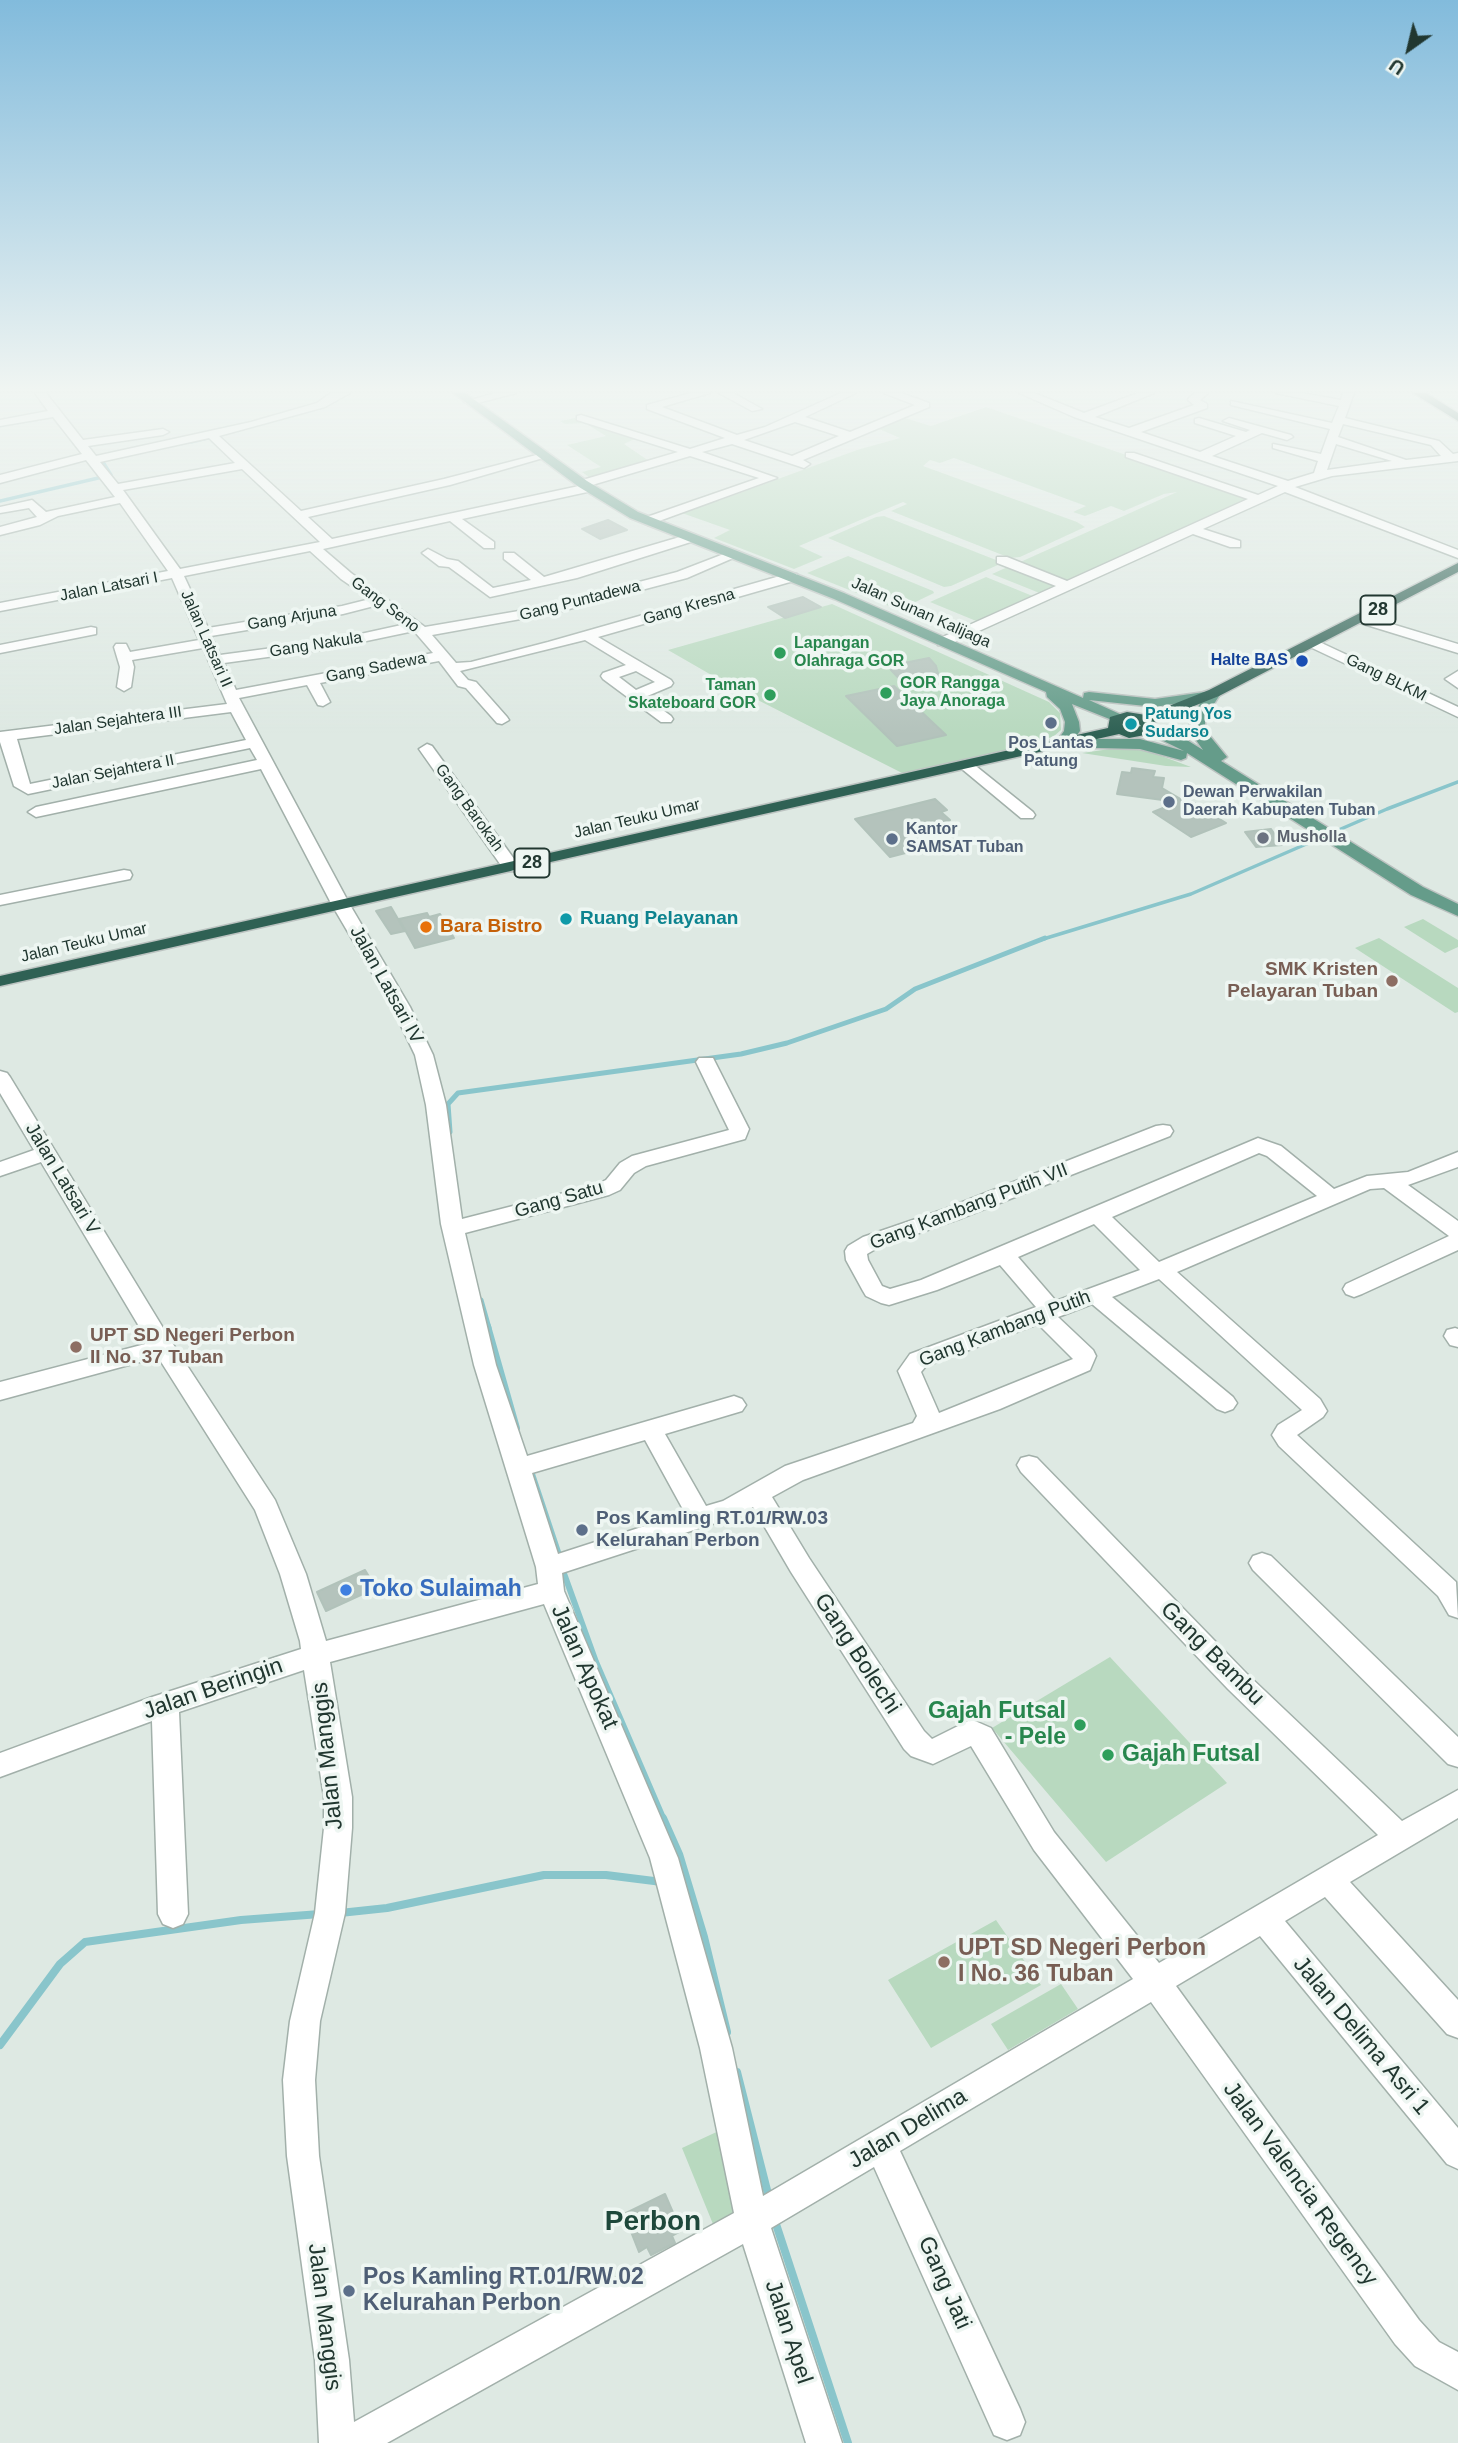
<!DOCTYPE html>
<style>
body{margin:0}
#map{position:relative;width:1458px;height:2443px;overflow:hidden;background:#dee9e3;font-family:Arial,sans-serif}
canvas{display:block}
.north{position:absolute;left:1374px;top:14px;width:70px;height:70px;-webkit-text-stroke:5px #eef6f2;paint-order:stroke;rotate:214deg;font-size:19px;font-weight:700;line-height:28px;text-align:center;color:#213730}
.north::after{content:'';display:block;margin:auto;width:24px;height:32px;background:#213730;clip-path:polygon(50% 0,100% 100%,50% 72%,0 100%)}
</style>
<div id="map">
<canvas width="1458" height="2443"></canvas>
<div class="north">U</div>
</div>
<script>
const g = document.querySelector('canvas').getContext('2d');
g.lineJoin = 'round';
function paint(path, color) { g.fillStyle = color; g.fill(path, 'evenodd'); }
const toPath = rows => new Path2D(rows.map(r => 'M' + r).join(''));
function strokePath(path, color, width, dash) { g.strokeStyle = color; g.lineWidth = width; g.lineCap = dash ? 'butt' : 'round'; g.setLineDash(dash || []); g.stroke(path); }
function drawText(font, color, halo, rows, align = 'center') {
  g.font = font + ' Arial,sans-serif'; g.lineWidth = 7; g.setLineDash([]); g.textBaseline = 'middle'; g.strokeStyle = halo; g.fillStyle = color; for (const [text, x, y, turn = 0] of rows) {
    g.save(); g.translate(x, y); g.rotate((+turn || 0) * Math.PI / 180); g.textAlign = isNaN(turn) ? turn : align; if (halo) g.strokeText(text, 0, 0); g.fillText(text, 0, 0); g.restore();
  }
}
paint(toPath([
 [986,407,1252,498,1067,583,1018,563,1177,492,1164,494,1124,511,1111,506,1085,516,1073,512,1086,506,954,458,940,463,930,460,923,466,1077,522,1085,527,1020,557,1010,558,891,511,907,504,903,502,799,546,823,557,794,569,714,538,730,530,679,512,714,499,718,501,857,450,900,438,879,429,905,418,931,426],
 [575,418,639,437,624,444,652,463,593,480,582,472,601,467,567,445,606,436,585,423,565,424,560,421],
 [884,516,996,560,1000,564,951,586,944,587,828,538,876,517],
 [848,556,933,591,934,593,899,610,807,573],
 [1012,565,1062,585,1042,594,992,574],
 [986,577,1035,597,981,623,930,602],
 [832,604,1049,702,1060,713,1061,730,1054,736,1029,746,908,776,734,688,668,650],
 [1117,748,1140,748,1191,767,1166,766,1082,753],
 [1423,919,1458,940,1458,947,1445,953,1404,927],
 [1379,938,1458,988,1458,1012,1455,1013,1355,948],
 [1110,1657,1227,1783,1106,1862,992,1728],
 [996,1920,1041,1985,931,2048,888,1980],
 [1061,1984,1078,2009,1008,2050,991,2024],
 [723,2129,735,2211,715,2229,682,2148]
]), '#b8d9bf');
strokePath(toPath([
 [191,442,208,438],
 [0,501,111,475,103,462,106,458],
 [1040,940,1191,894,1387,809,1458,782]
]), '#89c5cb', 3.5);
strokePath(toPath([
 [450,1132,448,1104,458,1093,741,1054,787,1043,886,1009,915,989,1045,938],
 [481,1300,489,1328]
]), '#89c5cb', 5);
strokePath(toPath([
 [488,1326,517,1428],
 [530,1468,560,1558],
 [562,1568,596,1662,664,1820]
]), '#89c5cb', 6);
strokePath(toPath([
 [663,1818,679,1854,704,1937,727,2032],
 [340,1913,387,1908,544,1875,606,1875,662,1882],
 [0,2045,60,1964,85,1942,241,1920,320,1914],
 [737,2072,769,2198],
 [774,2218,848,2443]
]), '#89c5cb', 8);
const building = toPath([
 [608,520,627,530,600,539,582,529,608,520],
 [803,597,821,607,785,618,768,607,803,597],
 [929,658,936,666,940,681,931,679,908,688,891,670,899,664,929,658],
 [894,686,946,735,897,746,846,696,894,686],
 [1132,768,1155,771,1153,777,1164,778,1162,788,1184,801,1188,799,1226,823,1191,837,1153,812,1178,802,1117,794,1122,772,1131,773,1132,768],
 [935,799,947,810,941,812,950,820,903,831,921,849,890,857,855,819,935,799],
 [1271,829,1282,845,1256,847,1245,832,1271,829],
 [391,907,405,931,391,934,376,911,391,907],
 [427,913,429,917,440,914,454,938,415,948,399,919,427,913],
 [365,1570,376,1588,326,1611,317,1592,365,1570],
 [665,2194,681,2231,672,2236,675,2243,651,2255,647,2247,639,2252,624,2214,665,2194]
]);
paint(building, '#b4c3bc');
strokePath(building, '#b1c2ba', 2);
const minor = toPath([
 [35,393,46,393,83,440,163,429,169,432,163,435,88,446,96,456,251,422,317,403,331,393,350,393,325,407,219,436,301,511,444,479,544,453,550,456,450,485,308,517,332,539,579,486,579,481,678,452,577,420,577,416,581,415,690,449,725,438,647,409,647,405,691,393,710,393,662,407,737,435,765,427,841,393,856,393,805,417,850,432,915,405,884,393,901,393,929,403,929,407,803,460,810,464,804,468,732,444,702,452,777,478,648,525,642,521,644,518,759,478,690,456,592,485,592,491,462,519,494,542,494,548,484,548,450,521,323,549,351,573,425,627,548,606,677,572,729,552,739,552,740,555,687,578,554,613,432,635,456,663,471,662,548,642,787,574,797,574,797,580,598,637,671,680,673,683,671,686,645,697,671,716,673,719,671,722,661,722,603,679,601,676,603,673,626,665,585,640,460,671,468,680,476,682,507,717,509,720,502,724,497,723,466,688,458,686,439,661,320,683,330,702,323,706,318,705,307,685,239,698,350,905,410,1007,433,1055,446,1105,462,1219,595,1185,606,1180,620,1163,632,1156,729,1130,696,1062,699,1058,713,1058,749,1129,745,1139,646,1166,634,1173,620,1190,609,1195,465,1233,496,1365,527,1456,734,1396,742,1399,746,1405,742,1411,665,1434,706,1506,723,1501,785,1466,913,1423,917,1416,898,1371,910,1354,1036,1307,1000,1265,937,1290,889,1305,881,1303,866,1296,863,1291,846,1260,845,1251,848,1246,863,1237,945,1209,1156,1126,1163,1125,1170,1126,1173,1131,1170,1136,959,1219,879,1247,867,1254,868,1260,882,1286,890,1289,921,1280,1258,1138,1281,1146,1334,1189,1367,1176,1408,1172,1458,1152,1458,1167,1408,1185,1458,1221,1458,1250,1362,1294,1354,1297,1346,1294,1343,1289,1346,1284,1449,1236,1384,1188,1370,1189,1177,1272,1320,1399,1327,1411,1323,1417,1297,1435,1456,1582,1458,1618,1449,1615,1438,1596,1279,1446,1272,1435,1278,1425,1302,1410,1159,1279,1112,1297,1233,1397,1237,1403,1233,1409,1225,1412,1217,1409,1092,1304,1058,1317,1093,1350,1096,1356,1090,1370,1000,1409,803,1480,772,1497,809,1558,924,1731,932,1739,968,1721,975,1721,991,1728,1054,1832,1159,1963,1378,1835,1228,1689,1021,1472,1017,1465,1021,1458,1029,1456,1037,1458,1246,1673,1402,1821,1458,1790,1458,1818,1350,1882,1458,2000,1458,2038,1447,2034,1325,1897,1285,1921,1458,2128,1458,2169,1447,2164,1260,1936,1176,1986,1419,2320,1439,2342,1458,2352,1458,2390,1415,2366,1395,2344,1151,2002,900,2151,1020,2409,1025,2422,1020,2435,1007,2440,994,2435,874,2167,771,2228,842,2443,806,2443,743,2244,387,2443,319,2443,315,2360,287,2156,283,2080,290,2021,315,1913,324,1828,324,1797,304,1670,179,1712,188,1914,183,1924,173,1928,163,1924,158,1914,152,1721,0,1777,0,1753,152,1697,301,1649,300,1641,280,1574,255,1510,158,1357,0,1400,0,1382,149,1343,41,1162,0,1176,0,1162,34,1150,0,1093,0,1071,7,1073,10,1077,171,1341,275,1500,306,1574,326,1641,538,1584,536,1567,474,1365,441,1224,426,1105,415,1055,392,1007,332,905,261,769,36,817,28,812,36,807,257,760,250,748,28,794,14,786,0,742,0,732,227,704,203,648,132,660,134,667,131,687,124,691,117,687,120,667,114,647,116,644,126,644,130,652,199,640,172,578,0,611,0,603,168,571,120,503,58,516,40,525,0,535,0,527,37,517,29,508,0,513,0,507,32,500,46,512,115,497,86,460,0,483,0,475,82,454,53,417,0,426,0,420,48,411,35,393],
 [795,422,839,436,792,456,744,440,795,422],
 [209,438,235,463,118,484,100,462,209,438],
 [242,469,320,542,180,569,123,490,242,469],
 [310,551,341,579,370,599,342,606,208,628,184,576,310,551],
 [378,605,406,624,333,640,220,655,211,636,343,614,378,605],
 [414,631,433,653,236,690,224,663,333,648,414,631],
 [636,671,655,682,636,690,619,677,636,671],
 [231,712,246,740,30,784,17,739,231,712],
 [1259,1153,1267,1156,1317,1196,1159,1262,1112,1217,1259,1153],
 [1094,1224,1140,1270,1056,1301,1018,1257,1094,1224],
 [1038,1324,1073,1359,939,1413,921,1372,926,1366,1038,1324],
 [645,1440,685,1513,558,1554,532,1473,645,1440],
 [753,1507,791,1572,904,1749,911,1756,933,1764,971,1746,1034,1850,1133,1979,763,2196,732,2048,678,1858,564,1591,562,1573,740,1515,753,1507],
 [544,1604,650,1858,700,2048,734,2213,354,2422,349,2360,319,2156,315,2080,320,2021,345,1913,352,1828,352,1797,330,1662,544,1604],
 [495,393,516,393,470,405,464,402,495,393],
 [719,393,733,393,762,409,752,411,719,393],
 [1019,393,1034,393,1084,413,1138,393,1154,393,1095,417,1129,428,1194,405,1188,400,1189,398,1195,393,1208,393,1200,400,1207,404,1207,408,1141,432,1200,452,1236,436,1195,423,1195,419,1199,418,1246,432,1250,430,1223,421,1229,418,1291,435,1293,437,1287,440,1262,433,1212,456,1288,481,1314,473,1318,461,1273,448,1273,444,1321,454,1330,429,1231,405,1231,401,1332,423,1339,406,1276,393,1302,393,1341,400,1343,393,1354,393,1345,418,1439,441,1453,454,1458,453,1458,461,1332,476,1295,487,1458,550,1458,558,1285,492,1203,529,1240,541,1240,547,1230,547,1193,534,948,645,938,645,938,639,1056,586,997,563,997,557,1007,557,1067,581,1248,499,1126,457,1126,453,1134,453,1258,495,1278,486,1074,417,1019,393],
 [1343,424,1431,445,1441,456,1406,460,1338,437,1343,424],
 [1336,444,1392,461,1327,470,1336,444],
 [690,534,694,535,694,541,577,578,490,597,449,567,439,566,422,553,428,549,447,559,458,561,493,588,531,580,504,559,504,553,514,553,544,577,690,534],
 [1362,615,1458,644,1458,653,1357,622,1357,616,1362,615],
 [91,627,96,628,96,634,0,653,0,645,91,627],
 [1313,639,1458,707,1458,717,1308,646,1306,643,1313,639],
 [1458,671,1458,688,1445,679,1458,671],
 [427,744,432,746,517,863,519,867,517,871,505,871,419,749,427,744],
 [967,761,972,763,1033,812,1035,815,1033,818,1021,818,962,769,959,766,967,761],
 [124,870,130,871,132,875,130,879,0,905,0,895,124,870],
 [1455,1328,1458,1329,1458,1347,1450,1345,1444,1336,1447,1330,1455,1328],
 [1262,1553,1271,1556,1458,1737,1458,1767,1448,1764,1253,1570,1249,1563,1253,1556,1262,1553]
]);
const major = toPath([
 [453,393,465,393,587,481,638,512,844,593,1083,698,1084,693,1089,692,1155,699,1219,690,1221,693,1205,718,1205,730,1227,757,1221,761,1423,887,1458,904,1458,916,1411,895,1187,753,1186,758,1181,760,1140,749,1058,747,1055,744,1064,731,1065,722,1060,709,1047,697,1046,692,834,599,630,518,579,487,453,393],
 [1203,699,1191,718,1189,730,1203,750,1182,737,1148,724,1143,725,1141,728,1143,731,1184,751,1140,739,1074,739,1080,731,1079,722,1072,704,1117,722,1122,721,1124,718,1122,715,1089,700,1155,707,1203,699]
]);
const highway = toPath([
 [1413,393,1426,393,1458,413,1458,421,1413,393],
 [1458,563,1458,572,1219,696,1154,722,1153,731,1145,735,1129,738,1119,734,0,986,0,976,1108,728,1110,717,1127,712,1146,715,1209,690,1458,563],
 [1128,721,1137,722,1141,726,1131,728,1122,725,1128,721]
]);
strokePath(minor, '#a2b0aa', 3);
strokePath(major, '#bcc3c1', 3);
strokePath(highway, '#bcc3c1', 3);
paint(minor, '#fff');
paint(major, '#659c8a');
paint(highway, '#2f6154');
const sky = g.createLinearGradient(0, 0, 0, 735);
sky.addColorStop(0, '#82bbdc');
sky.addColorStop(0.53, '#f0f5f2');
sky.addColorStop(1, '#f0f5f200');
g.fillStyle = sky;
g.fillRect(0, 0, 1458, 735);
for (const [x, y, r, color] of [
 [780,653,7,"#2e9e5b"],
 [1302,661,7,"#1a4fb4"],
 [886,693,7,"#2e9e5b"],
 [770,695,7,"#2e9e5b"],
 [1051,723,7,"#5c6f8a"],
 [1131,724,7,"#0f9aa8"],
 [1169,802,7,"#5c6f8a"],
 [1263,838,7,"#6b7280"],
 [892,839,7,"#5c6f8a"],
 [566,919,7,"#0f9aa8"],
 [426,927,7,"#e8710a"],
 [1392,981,7,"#8d6e63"],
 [76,1347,7,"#8d6e63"],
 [582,1530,7,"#5c6f8a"],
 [346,1590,7,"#3f7fe0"],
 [1080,1725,7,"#2e9e5b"],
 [1108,1755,7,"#2e9e5b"],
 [944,1962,7,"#8d6e63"],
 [349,2291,7,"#5c6f8a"]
]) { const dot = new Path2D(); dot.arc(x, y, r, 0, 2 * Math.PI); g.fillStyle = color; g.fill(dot); strokePath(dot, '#eef6f2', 2.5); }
drawText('16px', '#213730', '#eef6f2', [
 ["Jalan Latsari I",109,587,-11],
 ["Gang Puntadewa",580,601,-14],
 ["Gang Seno",385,605,37],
 ["Gang Kresna",689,607,-16],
 ["Jalan Sunan Kalijaga",921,613,24],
 ["Gang Arjuna",292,618,-9],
 ["Jalan Latsari II",206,639,66],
 ["Gang Nakula",316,645,-9],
 ["Gang Sadewa",376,668,-11],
 ["Gang BLKM",1386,678,26],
 ["Jalan Sejahtera III",118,721,-8],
 ["Jalan Sejahtera II",113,772,-11],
 ["Gang Barokah",469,808,54],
 ["Jalan Teuku Umar",637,819,-13],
 ["Jalan Teuku Umar",84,943,-13]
]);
drawText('bold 16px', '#27864d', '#eef6f2', [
 ["Lapangan",794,644],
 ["Olahraga GOR",794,662],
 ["GOR Rangga",900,684],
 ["Jaya Anoraga",900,702],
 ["Taman",756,686,"right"],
 ["Skateboard GOR",756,704,"right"]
], 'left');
drawText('bold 16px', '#164399', '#eef6f2', [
 ["Halte BAS",1288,661]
], 'right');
drawText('bold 16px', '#0d838f', '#eef6f2', [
 ["Patung Yos",1145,715],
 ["Sudarso",1145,733]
], 'left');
drawText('bold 16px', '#4e5e75', '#eef6f2', [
 ["Pos Lantas",1051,744,"center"],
 ["Patung",1051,762,"center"],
 ["Dewan Perwakilan",1183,793],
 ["Daerah Kabupaten Tuban",1183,811],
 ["Kantor",906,830],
 ["SAMSAT Tuban",906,848]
], 'left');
drawText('bold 16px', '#5b616d', '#eef6f2', [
 ["Musholla",1277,838]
], 'left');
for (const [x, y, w] of [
 [1378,610,35],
 [532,863,35]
]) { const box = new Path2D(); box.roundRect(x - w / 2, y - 14.5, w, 29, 5); g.fillStyle = '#eef6f2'; g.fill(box); strokePath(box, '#213730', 2); }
drawText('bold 18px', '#213730', null, [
 ["28",1378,610],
 ["28",532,863]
]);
drawText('bold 19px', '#0d838f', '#eef6f2', [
 ["Ruang Pelayanan",580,919]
], 'left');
drawText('bold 19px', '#c56008', '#eef6f2', [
 ["Bara Bistro",440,927]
], 'left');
drawText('bold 19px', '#785e54', '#eef6f2', [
 ["SMK Kristen",1378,970],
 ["Pelayaran Tuban",1378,992],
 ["UPT SD Negeri Perbon",90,1336,"left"],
 ["II No. 37 Tuban",90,1358,"left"]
], 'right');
drawText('19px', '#213730', '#eef6f2', [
 ["Jalan Latsari IV",386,985,61],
 ["Jalan Latsari V",62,1179,59],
 ["Gang Satu",559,1200,-16],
 ["Gang Kambang Putih VII",969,1207,-21],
 ["Gang Kambang Putih",1005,1329,-21]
]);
drawText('bold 19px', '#4e5e75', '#eef6f2', [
 ["Pos Kamling RT.01/RW.03",596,1519],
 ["Kelurahan Perbon",596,1541]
], 'left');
drawText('bold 23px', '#366cbe', '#eef6f2', [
 ["Toko Sulaimah",360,1590]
], 'left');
drawText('23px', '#213730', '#eef6f2', [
 ["Gang Bolechi",857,1654,57],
 ["Gang Bambu",1212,1654,45],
 ["Jalan Apokat",584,1667,66],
 ["Jalan Beringin",213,1689,-19],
 ["Jalan Manggis",328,1756,-96],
 ["Jalan Delima Asri 1",1361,2036,50],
 ["Jalan Delima",908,2129,-31],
 ["Jalan Valencia Regency",1300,2184,54],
 ["Gang Jati",944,2283,66],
 ["Jalan Manggis",324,2317,83],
 ["Jalan Apel",788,2332,72]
]);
drawText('bold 23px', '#27864d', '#eef6f2', [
 ["Gajah Futsal",1066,1712],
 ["- Pele",1066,1738],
 ["Gajah Futsal",1122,1755,"left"]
], 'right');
drawText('bold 23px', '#785e54', '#eef6f2', [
 ["UPT SD Negeri Perbon",958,1949],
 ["I No. 36 Tuban",958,1975]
], 'left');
drawText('bold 23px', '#4e5e75', '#eef6f2', [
 ["Pos Kamling RT.01/RW.02",363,2278],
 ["Kelurahan Perbon",363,2304]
], 'left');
drawText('bold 28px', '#1e483b', '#eef6f2', [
 ["Perbon",653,2222]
]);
</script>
